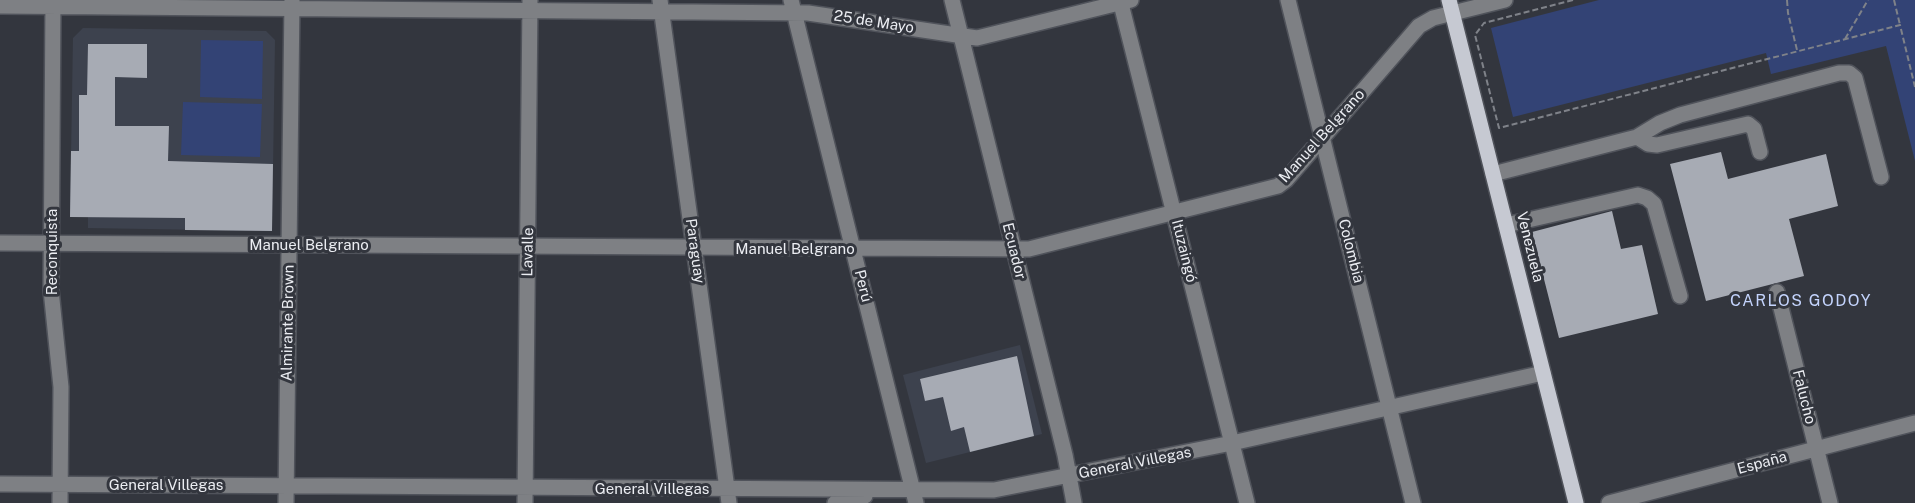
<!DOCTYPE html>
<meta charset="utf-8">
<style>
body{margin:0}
canvas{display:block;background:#33363e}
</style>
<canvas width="1915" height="503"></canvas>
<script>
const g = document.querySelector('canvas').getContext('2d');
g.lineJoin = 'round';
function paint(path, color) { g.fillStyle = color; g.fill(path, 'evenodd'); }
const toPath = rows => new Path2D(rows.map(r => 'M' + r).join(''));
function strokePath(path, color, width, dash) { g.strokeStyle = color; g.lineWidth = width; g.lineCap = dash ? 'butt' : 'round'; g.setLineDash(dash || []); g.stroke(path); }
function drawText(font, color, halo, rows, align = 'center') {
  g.font = font + ' "Public Sans",sans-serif'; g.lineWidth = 6; g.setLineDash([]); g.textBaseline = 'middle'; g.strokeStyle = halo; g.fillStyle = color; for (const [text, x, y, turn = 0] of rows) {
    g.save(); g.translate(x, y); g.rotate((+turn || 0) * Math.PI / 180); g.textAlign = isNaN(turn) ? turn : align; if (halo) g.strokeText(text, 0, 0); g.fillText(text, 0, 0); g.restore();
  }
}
paint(toPath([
 [83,28,266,31,275,40,272,231,88,228,88,217,70,217,73,38],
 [1020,345,1042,434,926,463,903,375]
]), '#3d424e');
paint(toPath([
 [1599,0,1915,0,1915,161,1886,46,1771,74,1766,53,1513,117,1491,28],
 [201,40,263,41,262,99,200,97],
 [183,102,262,104,260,157,181,155]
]), '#334375');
paint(toPath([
 [88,44,147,44,147,78,115,77,115,126,169,126,168,161,273,164,272,231,185,230,185,218,70,217,71,151,79,151,79,95,87,95],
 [1721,152,1728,179,1826,154,1838,206,1789,219,1804,276,1706,301,1670,164],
 [1612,211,1621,249,1642,245,1658,314,1559,338,1532,232],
 [1017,356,1034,436,970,452,964,427,951,431,943,397,925,401,920,379]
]), '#a7abb4');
const minor = toPath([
 [53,0,51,290,61,387,60,503],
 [660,0,729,503],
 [791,0,916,503],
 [952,0,1065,455,1074,503],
 [1120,0,1247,503],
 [1288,0,1413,503],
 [0,6,808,13,977,38,1131,0],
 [1637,137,1648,144,1657,145,1748,124,1754,129,1760,152],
 [1493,174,1637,137,1660,123,1680,115,1839,73,1849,73,1855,78,1881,177],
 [1506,225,1638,195,1647,198,1654,204,1680,296],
 [0,243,1029,249,1278,186,1286,180,1419,26,1433,18,1505,0],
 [1777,292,1830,503],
 [0,484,994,490,1232,443,1543,373],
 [286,503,292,0],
 [525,503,530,0],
 [835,503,865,496],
 [1609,503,1915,423]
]);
const major = toPath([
 [1449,0,1576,503]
]);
strokePath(minor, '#50535b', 18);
strokePath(major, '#50535b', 18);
strokePath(toPath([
 [1573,0,1484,23,1475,35,1499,128,1900,25,1915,87],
 [1787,0,1788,13,1797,50],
 [1894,0,1900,25],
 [1845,39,1868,0]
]), '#7f8289', 2, [6, 3]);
strokePath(minor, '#7e8084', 15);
strokePath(major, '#c6c9d2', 15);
drawText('15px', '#ebedf2', '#33363e', [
 ["25 de Mayo",874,22,9],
 ["Manuel Belgrano",1322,136,-48],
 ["Manuel Belgrano",309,245],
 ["Venezuela",1530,247,76],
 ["Manuel Belgrano",795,249],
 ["Paraguay",695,251,82],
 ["Ecuador",1014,251,76],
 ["Ituzaingó",1184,251,76],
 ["Colombia",1351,251,76],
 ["Reconquista",52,252,-90],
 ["Lavalle",528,252,-89],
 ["Perú",863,286,76],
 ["Almirante Brown",288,323,-89],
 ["Falucho",1804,397,76],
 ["General Villegas",1135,463,-11],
 ["España",1762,463,-15],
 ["General Villegas",166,485],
 ["General Villegas",652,489]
]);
g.letterSpacing = '1.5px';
drawText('16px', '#c4d4fd', '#33363e', [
 ["CARLOS GODOY",1801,301]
]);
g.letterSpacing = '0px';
</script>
